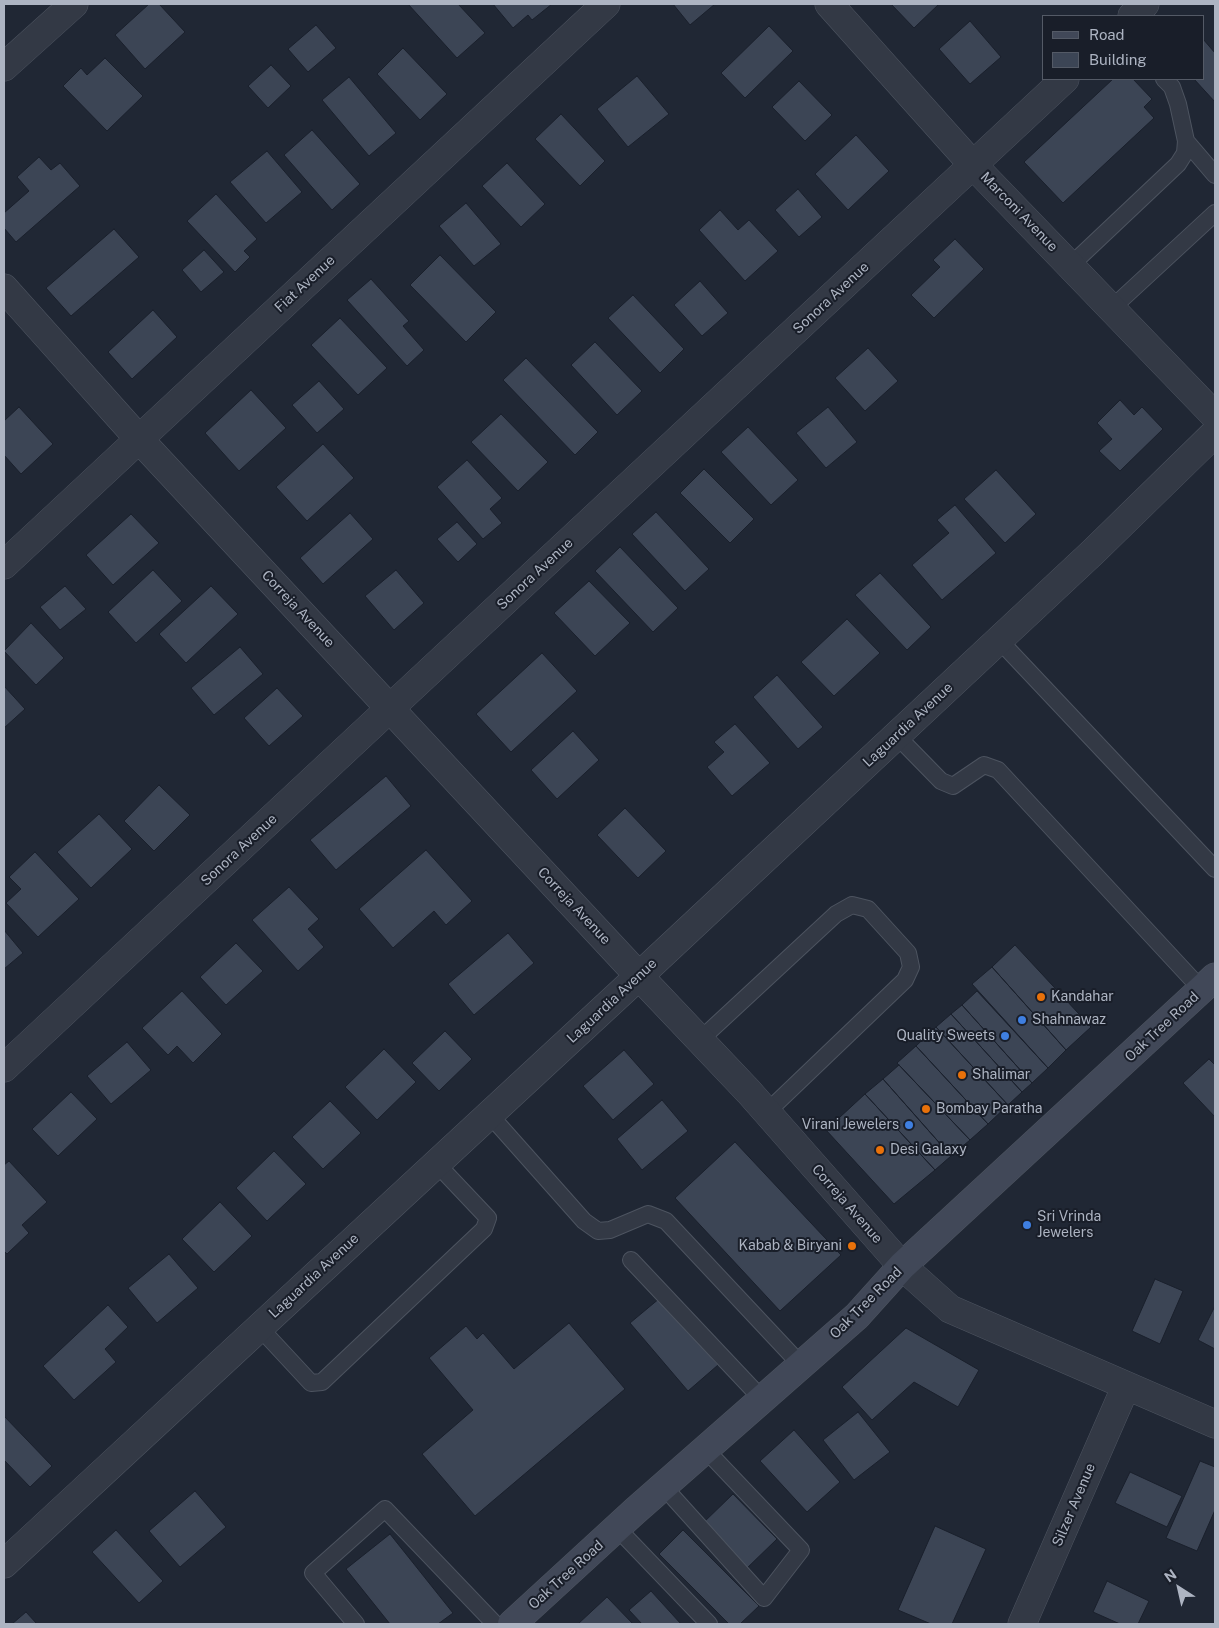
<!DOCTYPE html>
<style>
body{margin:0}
#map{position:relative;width:1219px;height:1628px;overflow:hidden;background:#202734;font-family:"Public Sans",sans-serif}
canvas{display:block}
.frame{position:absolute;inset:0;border:5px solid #adb4c2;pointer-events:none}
.legend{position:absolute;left:1042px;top:15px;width:162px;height:65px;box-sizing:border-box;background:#191e29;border:1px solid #545a66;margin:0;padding:6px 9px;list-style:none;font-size:15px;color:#adb4c2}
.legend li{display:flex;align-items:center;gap:10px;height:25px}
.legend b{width:25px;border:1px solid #545a66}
.north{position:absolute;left:1154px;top:1563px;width:50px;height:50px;-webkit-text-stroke:4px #191e29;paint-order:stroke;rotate:325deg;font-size:14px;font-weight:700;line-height:20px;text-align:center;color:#adb4c2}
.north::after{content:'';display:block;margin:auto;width:18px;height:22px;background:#adb4c2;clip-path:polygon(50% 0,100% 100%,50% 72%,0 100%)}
</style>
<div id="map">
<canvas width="1219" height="1628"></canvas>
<div class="frame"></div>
<ul class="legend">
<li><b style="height:6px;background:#414858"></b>Road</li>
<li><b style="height:14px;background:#3c4555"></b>Building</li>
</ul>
<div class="north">N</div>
</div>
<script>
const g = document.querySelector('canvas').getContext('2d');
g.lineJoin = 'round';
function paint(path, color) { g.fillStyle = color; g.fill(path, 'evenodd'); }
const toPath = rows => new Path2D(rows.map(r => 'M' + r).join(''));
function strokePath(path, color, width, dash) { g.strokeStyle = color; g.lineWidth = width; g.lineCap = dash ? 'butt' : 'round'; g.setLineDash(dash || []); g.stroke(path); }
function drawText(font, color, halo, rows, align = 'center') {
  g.font = font + ' "Public Sans",sans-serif'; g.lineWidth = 4; g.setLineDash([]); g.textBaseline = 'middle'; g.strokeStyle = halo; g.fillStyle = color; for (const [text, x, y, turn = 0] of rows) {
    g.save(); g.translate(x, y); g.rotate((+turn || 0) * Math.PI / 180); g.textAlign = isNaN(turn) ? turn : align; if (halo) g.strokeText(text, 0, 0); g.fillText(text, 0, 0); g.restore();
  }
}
const building = toPath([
 [149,4,159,4,185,32,145,69,115,35,149,4],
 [408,4,458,4,485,33,457,58,408,4],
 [493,4,552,4,532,20,528,15,513,28,493,4],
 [673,4,715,4,690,25,673,4],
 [891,4,939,4,914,28,891,4],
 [970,21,1001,57,970,84,939,49,970,21],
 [316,25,336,48,308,72,288,49,316,25],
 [769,26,793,51,745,98,721,73,769,26],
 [1203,39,1215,53,1215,102,1194,79,1203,79,1203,39],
 [403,48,447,94,420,120,377,74,403,48],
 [105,58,143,96,107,131,63,86,81,68,87,75,105,58],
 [271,65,291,86,268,108,248,86,271,65],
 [637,76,669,114,628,147,597,109,637,76],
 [349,77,396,133,369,156,322,100,349,77],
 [1113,79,1133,79,1152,99,1144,107,1154,118,1063,203,1024,162,1113,79],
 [799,81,832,115,805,141,772,107,799,81],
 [561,114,605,161,580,186,535,139,561,114],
 [312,130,360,184,332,210,284,155,312,130],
 [856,135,889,171,848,210,815,174,856,135],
 [267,151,302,192,266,223,230,182,267,151],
 [39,157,51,170,60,163,80,186,16,242,4,228,4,213,29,191,17,177,39,157],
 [507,163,545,204,521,227,482,186,507,163],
 [798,189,822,217,799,237,775,210,798,189],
 [216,194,257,239,244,251,250,257,235,272,187,221,216,194],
 [466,203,501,244,474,266,439,226,466,203],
 [720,210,738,230,749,220,778,251,745,281,699,230,720,210],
 [114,229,139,257,71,316,46,288,114,229],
 [955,239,984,269,934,318,911,295,940,267,933,260,955,239],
 [204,250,224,272,201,292,182,270,204,250],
 [440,255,496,312,466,342,410,285,440,255],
 [371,279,409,321,403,326,424,350,407,366,347,300,371,279],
 [700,281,728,313,702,336,674,305,700,281],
 [633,295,684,349,660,373,608,318,633,295],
 [153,310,177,337,132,379,108,352,153,310],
 [340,318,387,368,358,395,311,345,340,318],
 [595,342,642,391,617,415,571,365,595,342],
 [868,348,898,381,865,411,835,378,868,348],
 [526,358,598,432,575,455,503,380,526,358],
 [319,381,344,409,317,433,292,405,319,381],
 [251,390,286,428,239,471,205,433,251,390],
 [1120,400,1134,415,1142,407,1163,429,1120,471,1099,451,1112,439,1097,423,1120,400],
 [19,407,53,444,21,474,4,455,4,421,19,407],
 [828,407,857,442,826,468,796,433,828,407],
 [501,414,548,462,518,491,471,442,501,414],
 [748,427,798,480,771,505,721,452,748,427],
 [323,444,354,478,307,521,276,487,323,444],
 [467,460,502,498,490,509,502,523,483,539,437,487,467,460],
 [704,469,754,519,730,543,680,493,704,469],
 [996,470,1036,514,1005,543,964,499,996,470],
 [955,505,996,553,942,600,912,565,949,533,937,520,955,505],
 [656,512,709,569,685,591,632,534,656,512],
 [350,513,373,539,323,584,300,558,350,513],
 [131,514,159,543,113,585,86,555,131,514],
 [457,522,477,544,458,562,437,539,457,522],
 [620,547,678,608,653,632,595,571,620,547],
 [153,570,182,601,136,643,108,612,153,570],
 [396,570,424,603,394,630,365,596,396,570],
 [880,573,931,627,907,650,855,595,880,573],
 [589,581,630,623,595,656,554,613,589,581],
 [65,586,86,609,60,630,40,607,65,586],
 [211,586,238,614,186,663,159,634,211,586],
 [847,619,880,653,834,696,801,662,847,619],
 [31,623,64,658,36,685,4,651,31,623],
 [240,647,263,674,214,715,191,688,240,647],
 [542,653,577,691,511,752,476,714,542,653],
 [777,675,823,727,798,749,753,697,777,675],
 [4,686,25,709,4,728,4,686],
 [277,688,303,716,269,746,244,718,277,688],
 [735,724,770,763,732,796,707,767,724,752,714,742,735,724],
 [573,731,599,760,557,799,531,770,573,731],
 [386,776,411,806,336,870,310,840,386,776],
 [159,785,190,815,154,851,124,821,159,785],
 [625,808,666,851,638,878,597,835,625,808],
 [99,814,132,849,91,888,57,852,99,814],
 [426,850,472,901,446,925,434,911,393,948,359,909,426,850],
 [35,852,79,899,38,937,6,903,21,889,9,877,35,852],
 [289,887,319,919,308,929,324,947,298,971,252,920,289,887],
 [4,930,23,953,4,969,4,930],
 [508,933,534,963,474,1015,448,984,508,933],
 [236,943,263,971,226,1005,200,977,236,943],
 [1015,945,1091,1027,1066,1050,992,967,1015,945],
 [992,967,1066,1050,1048,1068,972,984,992,967],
 [182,991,222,1034,193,1063,177,1046,168,1055,142,1028,182,991],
 [977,991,1048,1068,1032,1083,962,1005,977,991],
 [962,1005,1032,1083,1022,1092,951,1014,962,1005],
 [951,1014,1022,1092,1008,1105,936,1027,951,1014],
 [936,1027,1008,1105,988,1124,916,1046,936,1027],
 [445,1031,472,1059,439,1091,412,1063,445,1031],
 [127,1042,151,1070,111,1104,87,1076,127,1042],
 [916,1046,988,1124,970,1140,897,1063,916,1046],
 [384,1049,416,1082,377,1120,345,1087,384,1049],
 [624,1050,654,1084,613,1120,583,1086,624,1050],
 [1209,1059,1215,1065,1215,1117,1183,1083,1209,1059],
 [899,1065,970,1140,951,1156,883,1079,899,1065],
 [883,1079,951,1156,935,1170,865,1094,883,1079],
 [71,1092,97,1119,58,1156,32,1129,71,1092],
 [865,1094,935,1170,894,1204,826,1130,865,1094],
 [662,1100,688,1131,642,1170,617,1139,662,1100],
 [330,1101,361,1133,323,1169,292,1137,330,1101],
 [735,1142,841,1255,780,1311,675,1198,735,1142],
 [274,1151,306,1184,267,1221,236,1188,274,1151],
 [9,1161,47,1202,22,1225,29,1233,7,1254,4,1251,4,1165,9,1161],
 [220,1202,252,1236,214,1272,182,1239,220,1202],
 [169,1254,198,1288,157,1323,128,1288,169,1254],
 [1155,1279,1183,1291,1160,1344,1132,1331,1155,1279],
 [660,1298,718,1365,688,1391,630,1323,660,1298],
 [108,1305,128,1327,105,1349,116,1362,74,1400,43,1366,108,1305],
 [1215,1306,1215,1349,1198,1340,1215,1306],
 [569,1323,625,1389,475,1516,422,1454,473,1410,429,1358,466,1326,477,1339,483,1333,514,1369,569,1323],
 [906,1328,979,1370,958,1407,914,1382,872,1420,842,1387,906,1328],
 [858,1412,890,1452,854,1480,823,1440,858,1412],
 [4,1416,52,1466,30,1487,4,1460,4,1416],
 [794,1430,840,1482,807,1512,760,1461,794,1430],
 [1200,1461,1215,1467,1215,1510,1197,1551,1166,1538,1200,1461],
 [1130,1472,1182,1496,1167,1527,1115,1503,1130,1472],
 [195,1491,226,1527,180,1567,149,1531,195,1491],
 [733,1494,777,1539,745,1570,701,1525,733,1494],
 [935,1526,986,1549,952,1624,931,1624,898,1610,935,1526],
 [116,1530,163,1581,139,1603,92,1552,116,1530],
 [683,1530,759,1606,740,1624,729,1624,659,1554,683,1530],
 [390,1534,453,1613,438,1624,390,1624,346,1569,390,1534],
 [1107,1581,1149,1601,1138,1624,1120,1624,1093,1612,1107,1581],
 [651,1591,681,1624,642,1624,629,1610,651,1591],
 [607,1597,633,1624,578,1624,607,1597],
 [26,1612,37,1624,12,1624,26,1612]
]);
paint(building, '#3c4555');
strokePath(building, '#1a202c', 1);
const lane = toPath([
 [1186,141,1215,175],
 [1071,265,1178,164,1185,153,1186,141,1178,104,1172,87,1164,79],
 [1112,308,1215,213],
 [999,640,1215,869],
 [896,735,941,781,953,786,984,765,998,770,1202,990],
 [701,1039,836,914,852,905,868,909,908,953,911,967,905,980,767,1112],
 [489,1114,584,1221,598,1231,610,1230,648,1214,666,1221,801,1365],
 [631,1260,762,1399],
 [259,1327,311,1383,322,1382,484,1229,488,1218,436,1163],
 [663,1486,764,1598,801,1550,705,1449],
 [617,1528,709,1624],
 [356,1624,313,1573,385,1509,495,1624]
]);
const street = toPath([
 [829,4,973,165,1215,416],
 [1132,16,1145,4],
 [4,67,74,4],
 [4,288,139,439,639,976,749,1092,902,1266,950,1309,1215,1424],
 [4,565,606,4],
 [4,1068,1065,79],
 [4,1564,639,976,1093,552,1215,433],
 [1022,1624,1126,1386]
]);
const secondary = toPath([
 [512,1624,635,1511,857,1316,902,1266,1215,977]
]);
strokePath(lane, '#4d5460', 18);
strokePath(street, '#4d5460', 29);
strokePath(secondary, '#4d5460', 29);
strokePath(lane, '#333945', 16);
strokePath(street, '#333945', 28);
strokePath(secondary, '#414858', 28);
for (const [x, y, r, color] of [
 [1041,997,5,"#e8710a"],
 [1022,1020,5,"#3f7fe0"],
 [1005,1036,5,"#3f7fe0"],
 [962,1075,5,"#e8710a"],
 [926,1109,5,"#e8710a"],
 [909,1125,5,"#3f7fe0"],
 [880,1150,5,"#e8710a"],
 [1027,1225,5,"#3f7fe0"],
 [852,1246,5,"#e8710a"]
]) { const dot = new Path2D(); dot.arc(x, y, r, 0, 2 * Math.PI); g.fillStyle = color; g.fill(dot); strokePath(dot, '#191e29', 2); }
drawText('14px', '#adb4c2', '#191e29', [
 ["Marconi Avenue",1019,212,46],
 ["Fiat Avenue",305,284,-43],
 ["Sonora Avenue",831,298,-43],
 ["Sonora Avenue",535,574,-43],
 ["Correja Avenue",298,609,47],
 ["Laguardia Avenue",908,725,-43],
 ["Sonora Avenue",239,850,-43],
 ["Correja Avenue",574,906,47],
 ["Laguardia Avenue",612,1001,-43],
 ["Oak Tree Road",1162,1027,-43],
 ["Correja Avenue",847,1204,49],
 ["Laguardia Avenue",314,1276,-43],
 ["Oak Tree Road",866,1303,-45],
 ["Silzer Avenue",1074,1505,-67],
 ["Oak Tree Road",566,1575,-42]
]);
drawText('14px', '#adb4c2', '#191e29', [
 ["Kandahar",1051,997],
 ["Shahnawaz",1032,1020],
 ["Quality Sweets",995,1036,"right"],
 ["Shalimar",972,1075],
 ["Bombay Paratha",936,1109],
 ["Virani Jewelers",899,1125,"right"],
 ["Desi Galaxy",890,1150],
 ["Sri Vrinda",1037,1217],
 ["Jewelers",1037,1233],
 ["Kabab & Biryani",842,1246,"right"]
], 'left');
</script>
